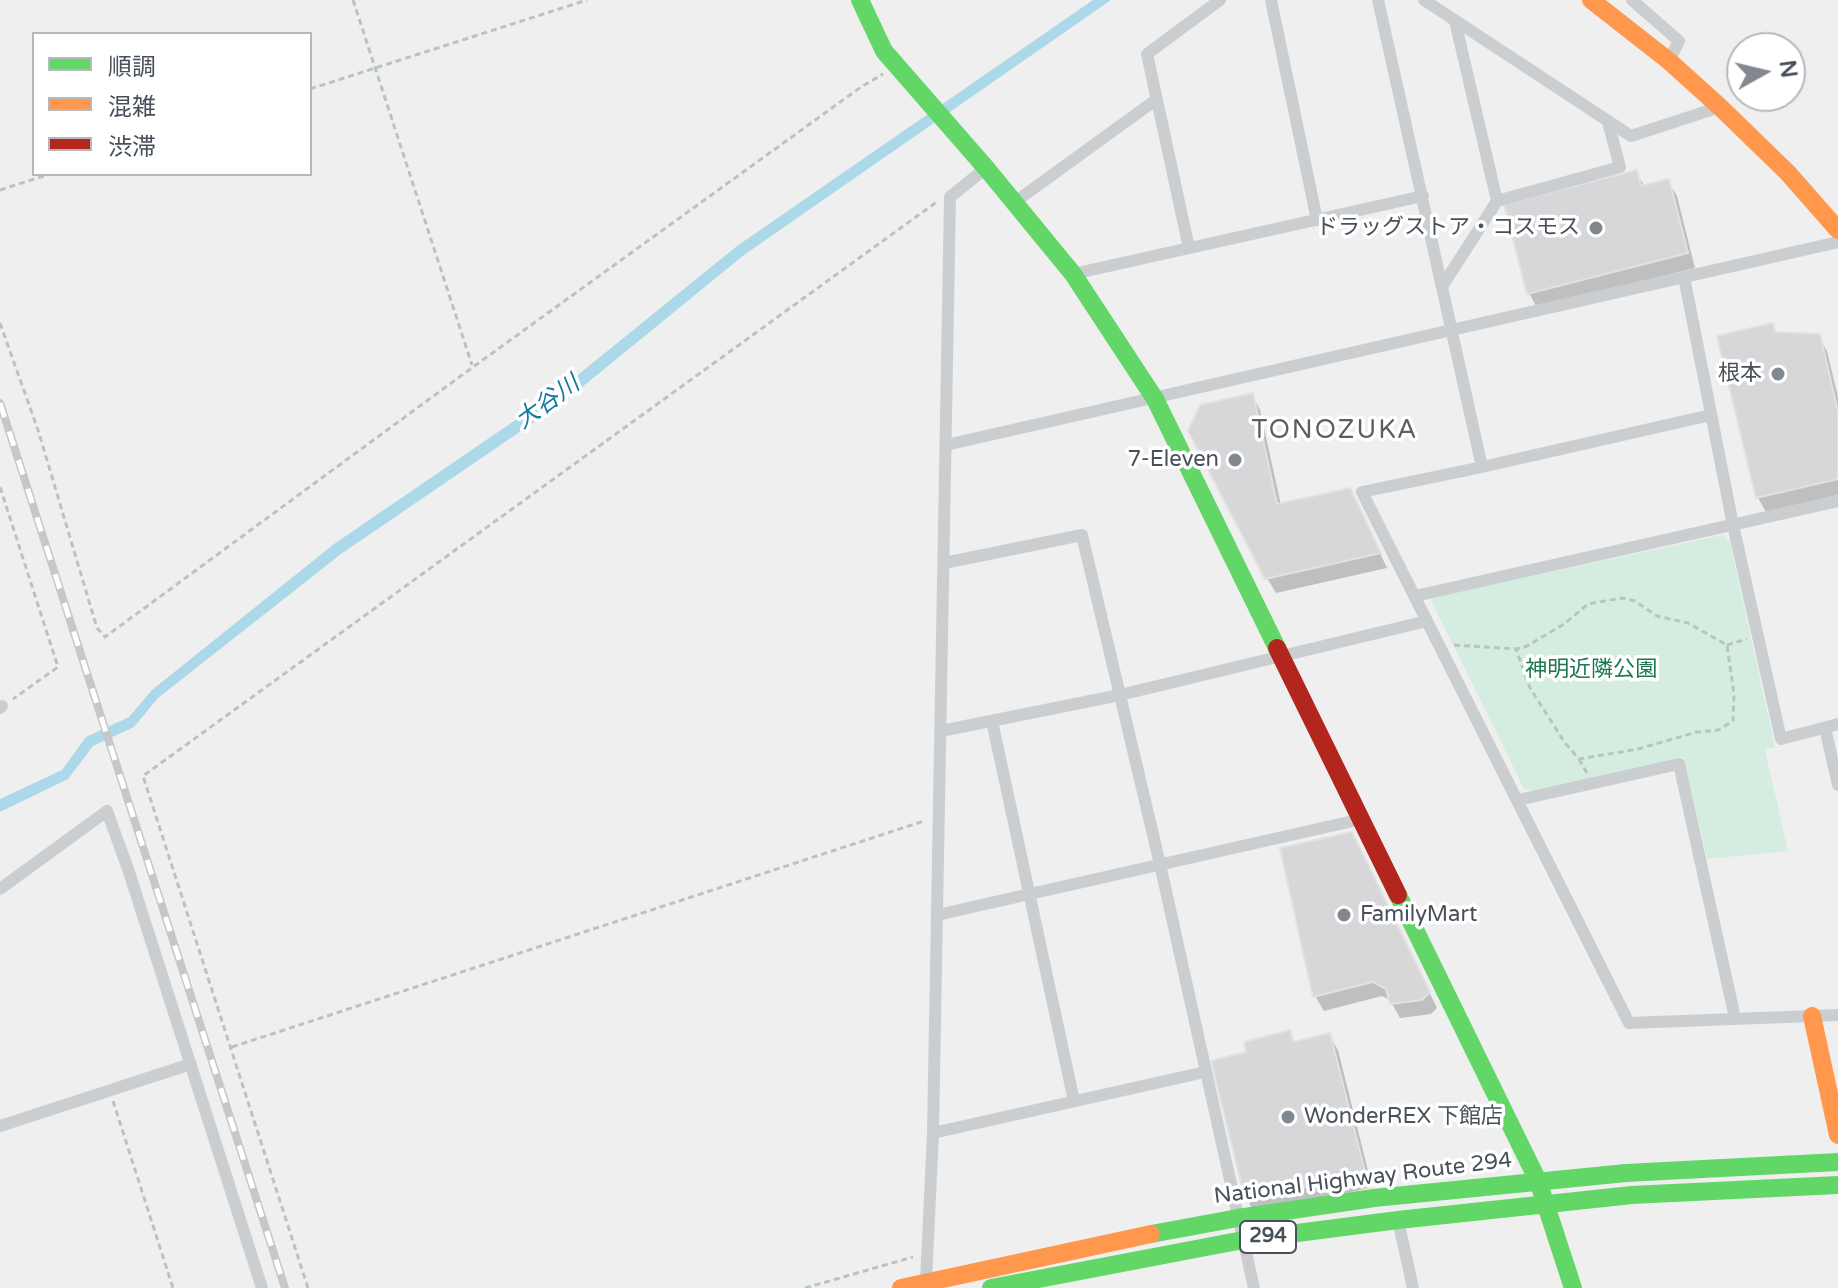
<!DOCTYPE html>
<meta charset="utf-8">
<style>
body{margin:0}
#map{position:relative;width:1838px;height:1288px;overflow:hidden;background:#f0efef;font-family:"Varela Round","Noto Sans JP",sans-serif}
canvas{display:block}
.legend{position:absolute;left:32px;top:32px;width:280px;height:144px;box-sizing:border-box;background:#fff;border:2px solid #b5b9bd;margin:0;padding:10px 14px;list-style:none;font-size:24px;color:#47505b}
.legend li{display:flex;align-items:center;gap:16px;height:40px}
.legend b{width:40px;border:2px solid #b5b9bd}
.north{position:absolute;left:1726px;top:32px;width:80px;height:80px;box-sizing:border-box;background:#fff;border:2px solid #b5b9bd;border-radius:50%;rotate:82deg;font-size:22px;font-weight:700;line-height:32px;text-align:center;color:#47505b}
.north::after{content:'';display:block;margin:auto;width:28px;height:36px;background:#82888f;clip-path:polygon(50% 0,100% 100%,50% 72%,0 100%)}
</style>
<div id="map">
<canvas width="1838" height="1288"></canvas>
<ul class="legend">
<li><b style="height:10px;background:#63d668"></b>順調</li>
<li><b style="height:10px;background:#ff974d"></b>混雑</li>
<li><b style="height:10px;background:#b3261e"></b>渋滞</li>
</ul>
<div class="north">N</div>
</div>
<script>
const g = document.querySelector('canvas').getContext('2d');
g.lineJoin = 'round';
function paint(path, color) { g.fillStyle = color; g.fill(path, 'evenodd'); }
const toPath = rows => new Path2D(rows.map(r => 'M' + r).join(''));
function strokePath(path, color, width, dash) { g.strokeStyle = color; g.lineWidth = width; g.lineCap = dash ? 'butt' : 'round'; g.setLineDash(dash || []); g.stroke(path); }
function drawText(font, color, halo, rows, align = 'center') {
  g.font = font + ' "Varela Round","Noto Sans JP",sans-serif'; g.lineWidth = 7; g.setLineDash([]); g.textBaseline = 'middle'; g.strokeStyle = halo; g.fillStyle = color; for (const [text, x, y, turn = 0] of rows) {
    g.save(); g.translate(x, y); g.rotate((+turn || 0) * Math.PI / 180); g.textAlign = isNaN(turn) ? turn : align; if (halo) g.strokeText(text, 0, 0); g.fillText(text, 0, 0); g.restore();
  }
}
paint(toPath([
 [1722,535,1730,542,1775,747,1765,750,1788,851,1707,859,1683,757,1533,791,1524,789,1431,600,1434,597]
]), '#d5ede0');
paint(toPath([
 [1093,0,1111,0,744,255,565,401,341,554,158,698,134,727,93,746,68,779,0,812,0,799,62,770,86,737,129,717,152,690,334,544,558,391,737,246]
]), '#abd9e9');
paint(toPath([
 [1636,172,1645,187,1668,181,1677,196,1695,268,1537,308,1529,293],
 [1772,325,1777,334,1818,336,1827,351,1838,397,1838,495,1766,512,1758,498,1720,337],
 [1252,395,1260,410,1281,505,1357,505,1387,568,1276,593,1267,578],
 [1359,850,1437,1008,1431,1014,1400,1018,1390,1000,1382,996,1324,1011,1315,996],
 [1289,1033,1296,1043,1329,1035,1338,1050,1372,1187,1256,1216,1248,1201,1249,1054]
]), '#0003');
const building = toPath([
 [1637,170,1641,186,1669,179,1688,253,1527,294,1504,204,1637,170],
 [1773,323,1775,332,1820,334,1838,412,1838,479,1756,498,1717,336,1773,323],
 [1253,393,1277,504,1350,488,1381,553,1265,579,1188,431,1200,405,1253,393],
 [1352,832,1430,992,1422,1000,1390,1004,1386,989,1373,982,1313,997,1280,848,1352,832],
 [1290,1030,1293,1042,1330,1033,1365,1172,1246,1202,1211,1061,1246,1052,1244,1042,1290,1030]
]);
paint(building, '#d7d7d9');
strokePath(building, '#e1e1e2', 2);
strokePath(toPath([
 [353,0,472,365],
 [310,89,587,0],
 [0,190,50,174],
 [0,323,38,430,97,628,105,637,473,367,861,87,883,74],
 [0,487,58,667,13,699],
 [1454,645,1516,649,1527,646,1564,624,1588,604,1622,598,1635,601,1657,616,1688,623,1727,645,1734,694,1733,721,1718,730,1697,732,1638,749,1579,759,1565,743,1530,688,1516,649],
 [1727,645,1747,639],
 [1579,759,1587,773],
 [232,1047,924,821],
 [113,1101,173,1288],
 [308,1288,143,776,938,201],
 [805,1288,913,1257]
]), '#b9c4c1', 3, [6, 4]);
strokePath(toPath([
 [1271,0,1317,220],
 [1378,0,1482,467,1362,492,1629,1023,1838,1015],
 [1424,0,1631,136,1720,107],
 [1632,0,1679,41,1669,61],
 [1455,21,1497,201],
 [1015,202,1157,99],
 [1189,248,1147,54,1220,0],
 [1073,274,1423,196],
 [1684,277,1733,525,1781,739,1838,724],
 [1443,285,1497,201,1620,167,1608,122],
 [946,445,1838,242],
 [1482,467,1711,415],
 [944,563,1082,535,1160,864,1254,1288],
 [1415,596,1838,501],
 [0,708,2,706],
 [992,721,1074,1101],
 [1825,728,1838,785],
 [941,731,1120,695,1427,621],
 [1518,800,1679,764,1735,1018],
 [0,889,107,811,129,872,262,1288],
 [937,915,1362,819],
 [0,1126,191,1064],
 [933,1133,1205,1072],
 [1398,1220,1413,1288],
 [926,1281,933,1133,950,197,986,168]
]), '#cbced0', 12);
strokePath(toPath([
 [860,0,884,51,986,168,1073,274,1155,399,1277,648],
 [1398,895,1538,1181,1573,1288],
 [1151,1234,1238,1218,1374,1198,1626,1173,1838,1162],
 [991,1288,1243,1240,1398,1220,1632,1195,1838,1185]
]), '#63d668', 18);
strokePath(toPath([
 [1591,0,1669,61,1720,107,1788,173,1838,230],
 [1812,1016,1838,1135],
 [901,1288,1151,1234]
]), '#ff974d', 18);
strokePath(toPath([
 [1277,648,1398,895]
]), '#b3261e', 18);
const rail = toPath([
 [0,403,285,1288]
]);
strokePath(rail, '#c5c7c9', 8);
strokePath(rail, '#fff', 5, [15]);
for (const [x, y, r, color] of [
 [1596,228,8,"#82888f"],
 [1778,374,8,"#82888f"],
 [1235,460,8,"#82888f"],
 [1344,915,8,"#82888f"],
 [1288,1117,8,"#82888f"]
]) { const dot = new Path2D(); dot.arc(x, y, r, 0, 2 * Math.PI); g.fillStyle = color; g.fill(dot); strokePath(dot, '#fff', 3); }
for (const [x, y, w] of [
 [1268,1237,56]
]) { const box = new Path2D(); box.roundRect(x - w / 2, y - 16, w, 32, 6); g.fillStyle = '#fff'; g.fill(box); strokePath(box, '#47505b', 2); }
drawText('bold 20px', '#47505b', null, [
 ["294",1268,1237]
]);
drawText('22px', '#47505b', '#fff', [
 ["ドラッグストア・コスモス",1580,228],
 ["根本",1762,374],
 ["7-Eleven",1219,460],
 ["FamilyMart",1360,915,"left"],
 ["WonderREX 下館店",1304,1117,"left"]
], 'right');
drawText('22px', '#1c7850', '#fff', [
 ["神明近隣公園",1591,670]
]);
drawText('22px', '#47505b', '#fff', [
 ["National Highway Route 294",1363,1179,-7]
]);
drawText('italic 24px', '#147aa1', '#fff', [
 ["大谷川",548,403,-36]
]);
g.letterSpacing = '2px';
drawText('26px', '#5b5e63', '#fff', [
 ["TONOZUKA",1335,431]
]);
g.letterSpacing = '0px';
</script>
